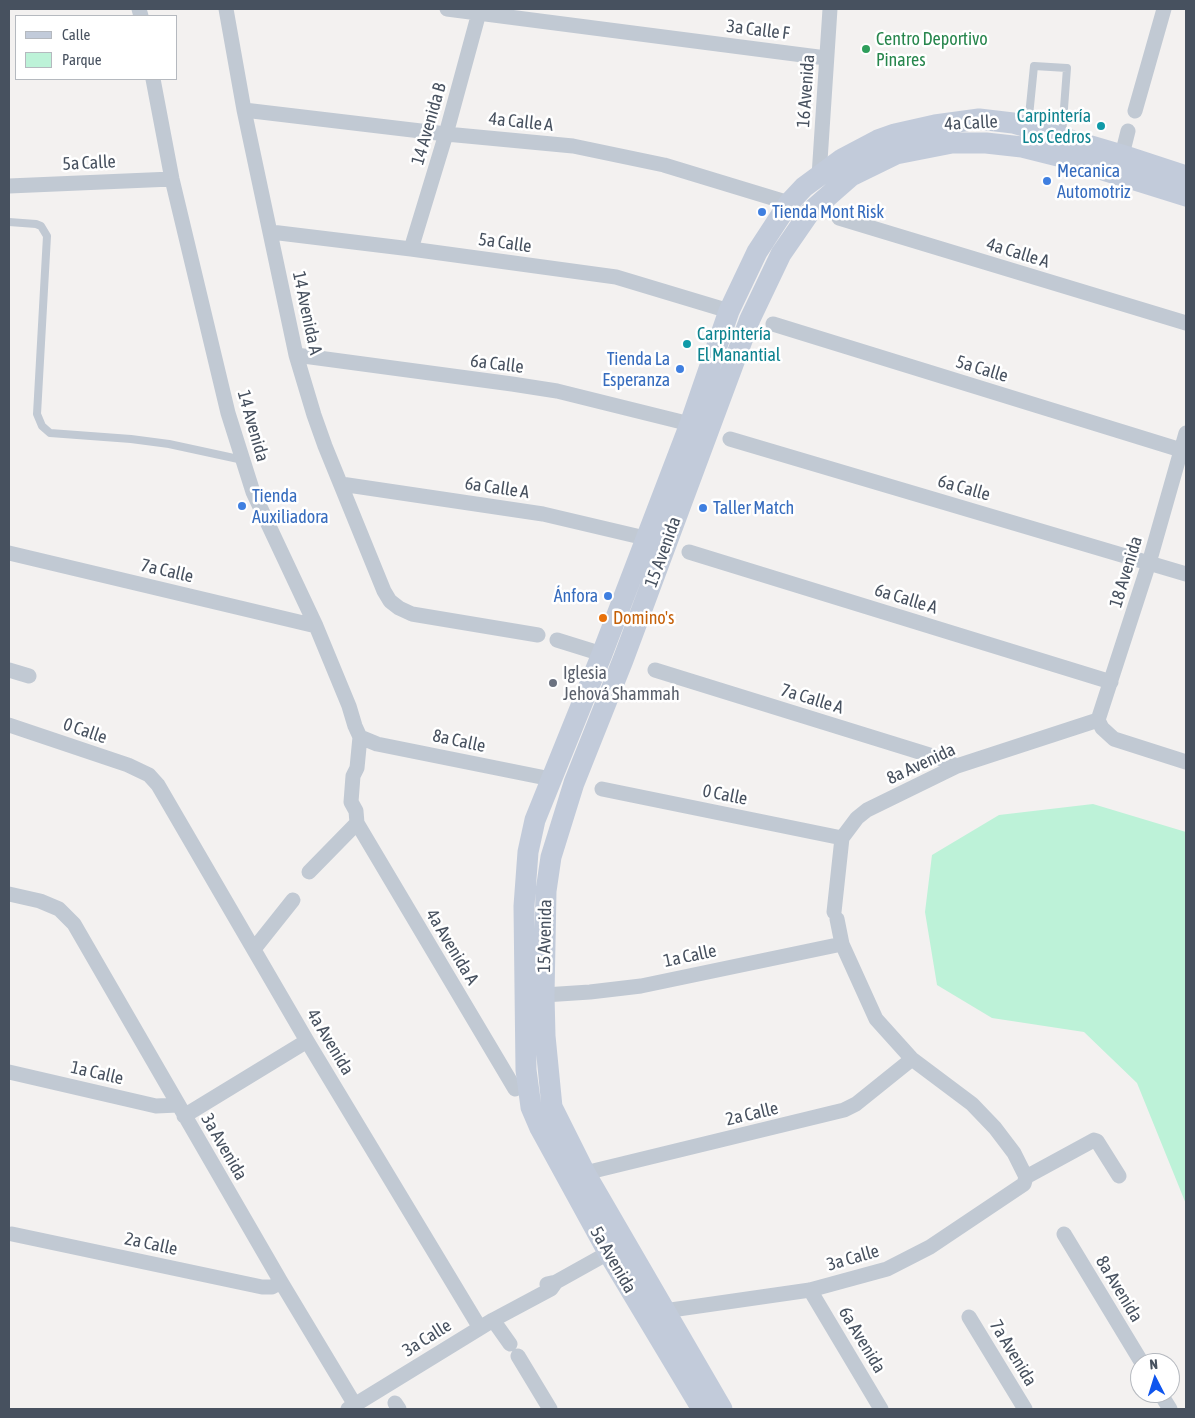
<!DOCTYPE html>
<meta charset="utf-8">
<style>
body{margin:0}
#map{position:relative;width:1195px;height:1418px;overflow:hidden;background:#f3f1f0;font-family:"Asap Condensed",sans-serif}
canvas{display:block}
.frame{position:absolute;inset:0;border:10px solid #47515f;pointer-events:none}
.legend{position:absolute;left:15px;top:15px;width:162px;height:65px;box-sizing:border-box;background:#fff;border:1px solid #b5b9bf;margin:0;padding:6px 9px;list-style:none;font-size:15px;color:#47515f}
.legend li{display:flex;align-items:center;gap:10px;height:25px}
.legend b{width:25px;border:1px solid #b5b9bf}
.north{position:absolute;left:1130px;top:1353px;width:50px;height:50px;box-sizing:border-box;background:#fff;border:1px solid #b5b9bf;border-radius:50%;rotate:355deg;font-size:14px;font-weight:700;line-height:20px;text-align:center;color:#47515f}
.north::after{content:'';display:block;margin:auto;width:18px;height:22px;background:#0f55ee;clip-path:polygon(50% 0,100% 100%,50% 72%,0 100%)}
</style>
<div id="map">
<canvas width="1195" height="1418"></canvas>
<div class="frame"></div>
<ul class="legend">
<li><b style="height:6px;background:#c2cbda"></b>Calle</li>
<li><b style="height:14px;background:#bdf2d8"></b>Parque</li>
</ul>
<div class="north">N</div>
</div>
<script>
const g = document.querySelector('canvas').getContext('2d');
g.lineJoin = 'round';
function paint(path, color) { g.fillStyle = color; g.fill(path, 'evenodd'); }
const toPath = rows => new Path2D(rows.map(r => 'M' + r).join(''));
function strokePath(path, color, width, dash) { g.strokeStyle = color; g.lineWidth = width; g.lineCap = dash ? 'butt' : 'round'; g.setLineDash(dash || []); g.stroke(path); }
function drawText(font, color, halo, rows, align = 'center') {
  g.font = font + ' "Asap Condensed",sans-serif'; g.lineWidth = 5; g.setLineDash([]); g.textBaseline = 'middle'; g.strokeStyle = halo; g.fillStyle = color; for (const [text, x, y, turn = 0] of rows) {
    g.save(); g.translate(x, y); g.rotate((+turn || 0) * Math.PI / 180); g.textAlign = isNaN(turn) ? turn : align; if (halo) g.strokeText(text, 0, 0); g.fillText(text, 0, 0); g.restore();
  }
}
paint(toPath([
 [1093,804,1186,832,1186,1204,1137,1083,1084,1032,992,1018,937,985,925,912,932,855,999,815]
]), '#bdf2d8');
strokePath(toPath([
 [1028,126,1034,66,1067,68,1062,135],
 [9,222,36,224,41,226,47,236,37,414,42,426,50,433,131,439,169,444,243,460]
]), '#c1c9d3', 8);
strokePath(toPath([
 [139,9,141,16],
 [226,9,244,110,296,355,314,415,325,446,384,591,390,601,399,608,412,614,538,635],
 [447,9,826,58],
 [153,79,172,179,228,413,253,492,316,626,349,706,355,726,360,737,357,768,353,776,351,802,356,811,357,823,515,1089],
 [244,110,446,134,573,146,664,165,789,203],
 [1135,111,1164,9],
 [1122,155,1128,131],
 [819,176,830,9],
 [9,186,172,179],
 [839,218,1186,323],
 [271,232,411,249,616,277,729,311],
 [411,249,446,134,480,9],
 [773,324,1181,450],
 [296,355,512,384,557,391,690,424],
 [730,439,1186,574],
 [341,484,543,514,645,538],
 [689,552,1111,682],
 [9,553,316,626],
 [557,640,602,654],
 [9,670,29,676],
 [655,670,939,758,957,766],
 [1098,720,1149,563,1186,433],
 [1098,720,1102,728,1114,739,1186,762],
 [9,725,128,765,149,775,158,785,307,1041,480,1328],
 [360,737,377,744,551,779],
 [602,789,842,838],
 [309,872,357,823],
 [9,894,40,901,59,909,74,924,281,1282,355,1405],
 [834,912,842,838,857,818,867,810,957,766,1098,720],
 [837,919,842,944,876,1019,912,1059,972,1104,995,1128,1014,1153,1026,1177],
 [254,949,293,900],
 [544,995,590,992,641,986,842,944],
 [9,1072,156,1106,178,1105],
 [184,1116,307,1041],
 [585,1173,844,1110,856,1104,912,1059],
 [1026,1177,1094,1140,1097,1141,1119,1176],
 [12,1234,262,1287,272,1287,281,1282],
 [1064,1234,1142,1363],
 [547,1284,556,1282,617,1248],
 [810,1290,881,1409],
 [664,1311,810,1290,887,1269,930,1247,1024,1184,1026,1177],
 [969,1317,1025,1409],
 [493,1320,510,1344],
 [518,1356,550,1409],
 [1160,1393,1170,1409],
 [395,1403,399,1409],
 [348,1409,493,1320,551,1289,556,1282]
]), '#c1c9d3', 15);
strokePath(toPath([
 [702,1409,609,1254,540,1128,531,1107,526,1070,524,906,528,852,535,820,602,654,690,424,729,311,757,252,789,203,804,187,842,159,878,140,895,134,935,125,979,119,1013,123,1122,155,1186,176],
 [722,1409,585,1173,552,1107,545,1036,544,995,546,891,551,857,574,783,623,660,750,319,781,254,810,212,851,176,896,154,952,143,986,143,1022,147,1058,156,1186,196]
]), '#c2cbda', 21);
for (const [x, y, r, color] of [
 [866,49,5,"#2e9e5b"],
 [1101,126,5,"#0f9aa8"],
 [1047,181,5,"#3f7fe0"],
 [762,212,5,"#3f7fe0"],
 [687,344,5,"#0f9aa8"],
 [680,369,5,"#3f7fe0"],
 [242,506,5,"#3f7fe0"],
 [703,508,5,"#3f7fe0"],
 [608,596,5,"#3f7fe0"],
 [603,618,5,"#e8710a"],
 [553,683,5,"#6b7280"]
]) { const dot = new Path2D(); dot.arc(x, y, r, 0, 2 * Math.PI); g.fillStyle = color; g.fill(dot); strokePath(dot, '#fff', 2); }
drawText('18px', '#47515f', '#fff', [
 ["3a Calle F",758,30,7],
 ["16 Avenida",806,91,-86],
 ["4a Calle A",521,122,6],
 ["4a Calle",971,123,-3],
 ["14 Avenida B",429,124,-74],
 ["5a Calle",89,163,-3],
 ["5a Calle",505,243,8],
 ["4a Calle A",1018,253,17],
 ["14 Avenida A",307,313,78],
 ["6a Calle",497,364,7],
 ["5a Calle",982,369,17],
 ["14 Avenida",253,426,74],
 ["6a Calle A",497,488,8],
 ["6a Calle",964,488,16],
 ["15 Avenida",663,552,-70],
 ["7a Calle",167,571,13],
 ["18 Avenida",1126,572,-73],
 ["6a Calle A",906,599,17],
 ["7a Calle A",812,699,17],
 ["0 Calle",85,731,19],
 ["8a Calle",459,741,12],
 ["8a Avenida",921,764,-25],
 ["0 Calle",725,795,11],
 ["15 Avenida",545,936,-89],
 ["4a Avenida A",452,947,59],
 ["1a Calle",690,956,-12],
 ["4a Avenida",330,1042,59],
 ["1a Calle",97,1073,13],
 ["2a Calle",752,1114,-13],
 ["3a Avenida",224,1147,60],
 ["2a Calle",151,1244,12],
 ["3a Calle",853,1258,-16],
 ["5a Avenida",613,1260,60],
 ["8a Avenida",1119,1289,59],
 ["3a Calle",427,1338,-32],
 ["6a Avenida",862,1340,59],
 ["7a Avenida",1013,1353,59]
]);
drawText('18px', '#27864d', '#fff', [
 ["Centro Deportivo",876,39],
 ["Pinares",876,60]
], 'left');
drawText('18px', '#0d838f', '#fff', [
 ["Carpintería",1091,116],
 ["Los Cedros",1091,137],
 ["Carpintería",697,334,"left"],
 ["El Manantial",697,355,"left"]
], 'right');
drawText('18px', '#366cbe', '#fff', [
 ["Mecanica",1057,171],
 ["Automotriz",1057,192],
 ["Tienda Mont Risk",772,212],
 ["Tienda La",670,359,"right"],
 ["Esperanza",670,380,"right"],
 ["Tienda",252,496],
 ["Auxiliadora",252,517],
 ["Taller Match",713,508],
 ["Ánfora",598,596,"right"]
], 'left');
drawText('18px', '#c56008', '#fff', [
 ["Domino's",613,618]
], 'left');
drawText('18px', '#5b616d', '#fff', [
 ["Iglesia",563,673],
 ["Jehová Shammah",563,694]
], 'left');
</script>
